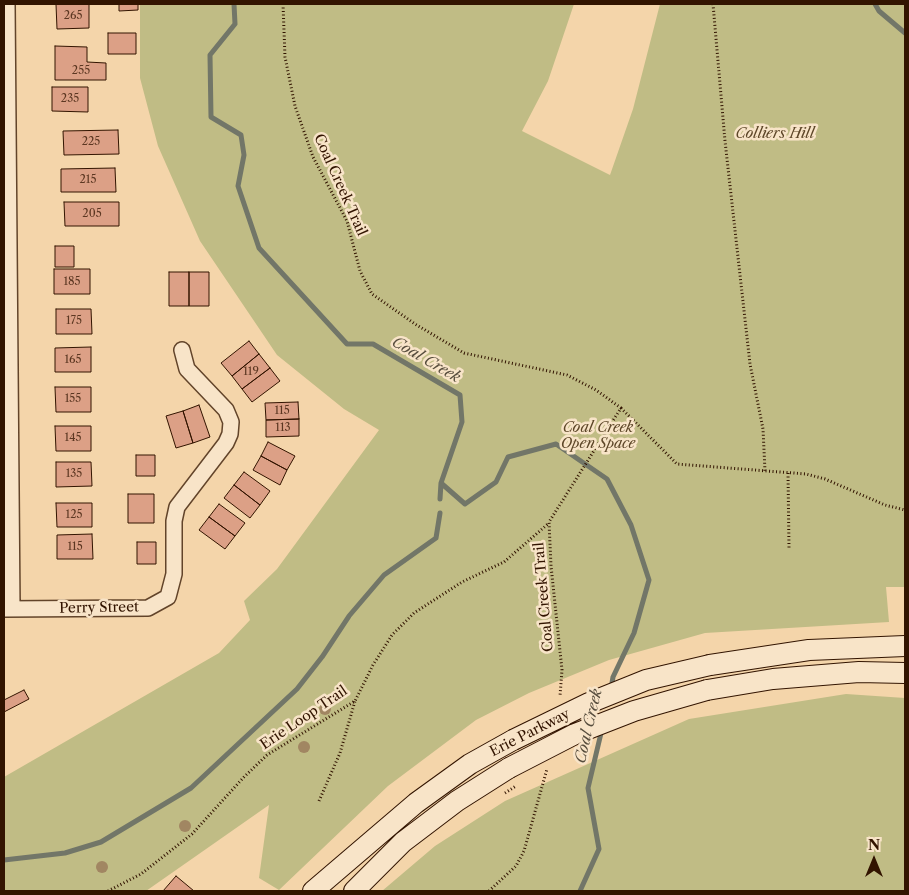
<!DOCTYPE html>
<style>
body{margin:0}
#map{position:relative;width:909px;height:895px;overflow:hidden;background:#f4d5aa;font-family:"Libre Caslon Text",serif}
canvas{display:block}
.frame{position:absolute;inset:0;border:5px solid #321400;pointer-events:none}
.north{position:absolute;left:849px;top:835px;width:50px;height:50px;-webkit-text-stroke:4px #f8e4c8;paint-order:stroke;rotate:0deg;font-size:14px;font-weight:700;line-height:20px;text-align:center;color:#321400}
.north::after{content:'';display:block;margin:auto;width:18px;height:22px;background:#321400;clip-path:polygon(50% 0,100% 100%,50% 72%,0 100%)}
</style>
<div id="map">
<canvas width="909" height="895"></canvas>
<div class="frame"></div>
<div class="north">N</div>
</div>
<script>
const g = document.querySelector('canvas').getContext('2d');
g.lineJoin = 'round';
function paint(path, color) { g.fillStyle = color; g.fill(path, 'evenodd'); }
const toPath = rows => new Path2D(rows.map(r => 'M' + r).join(''));
function strokePath(path, color, width, dash) { g.strokeStyle = color; g.lineWidth = width; g.lineCap = dash ? 'butt' : 'round'; g.setLineDash(dash || []); g.stroke(path); }
function drawText(font, color, halo, rows, align = 'center') {
  g.font = font + ' "Libre Caslon Text",serif'; g.lineWidth = 5; g.setLineDash([]); g.textBaseline = 'middle'; g.strokeStyle = halo; g.fillStyle = color; for (const [text, x, y, turn = 0] of rows) {
    g.save(); g.translate(x, y); g.rotate((+turn || 0) * Math.PI / 180); g.textAlign = isNaN(turn) ? turn : align; if (halo) g.strokeText(text, 0, 0); g.fillText(text, 0, 0); g.restore();
  }
}
paint(toPath([
 [140,4,574,4,548,81,522,131,610,175,633,109,660,4,905,4,905,587,886,587,889,622,705,633,609,660,529,693,476,720,388,786,279,890,259,878,269,805,146,891,4,891,4,777,219,653,250,620,244,601,277,569,379,430,344,409,277,355,200,241,158,146,140,78],
 [846,694,905,698,905,891,382,891,435,846,505,801,689,719]
]), '#c0bc85');
strokePath(toPath([
 [234,4,235,24,210,55,211,117,241,135,244,155,238,186,259,248,347,344,373,344,460,395,462,422,441,483,465,504,496,482,508,457,556,444,607,479,631,525,649,580,634,633,613,677,611,689],
 [875,4,879,11,905,33],
 [440,499,441,483],
 [4,860,65,853,101,842,191,788,297,689,322,657,349,616,384,575,436,538,440,513],
 [580,891,599,849,588,788,602,729]
]), '#727668', 5);
const building = toPath([
 [56,4,89,4,89,28,57,29,56,4],
 [119,4,138,4,138,10,119,11,119,4],
 [108,33,136,33,136,54,108,54,108,33],
 [55,46,87,47,87,62,106,63,106,80,55,80,55,46],
 [52,87,88,87,88,112,52,111,52,87],
 [118,130,119,154,64,155,63,131,118,130],
 [115,168,116,192,61,192,61,169,115,168],
 [64,202,119,202,119,226,65,226,64,202],
 [55,246,74,246,74,267,55,267,55,246],
 [54,269,90,269,90,294,54,294,54,269],
 [169,272,189,272,189,306,169,306,169,272],
 [189,272,209,272,209,306,189,306,189,272],
 [56,309,91,309,92,334,56,334,56,309],
 [249,341,259,354,232,376,221,363,249,341],
 [91,347,91,372,55,372,55,348,91,347],
 [259,354,270,368,242,389,232,376,259,354],
 [270,368,280,381,252,402,242,389,270,368],
 [55,387,91,387,91,412,56,412,55,387],
 [298,402,299,419,266,420,265,403,298,402],
 [199,405,210,437,193,443,183,411,199,405],
 [183,411,193,443,176,448,166,416,183,411],
 [299,419,299,436,266,437,266,420,299,419],
 [55,426,91,426,91,451,56,451,55,426],
 [268,442,295,456,287,470,261,456,268,442],
 [136,455,155,455,155,476,136,476,136,455],
 [261,456,287,470,280,485,253,470,261,456],
 [56,462,91,462,92,486,56,487,56,462],
 [244,472,270,491,260,505,234,485,244,472],
 [234,485,260,505,250,518,224,498,234,485],
 [128,494,154,494,154,523,128,523,128,494],
 [56,503,92,503,92,527,57,527,56,503],
 [219,504,245,523,235,536,209,517,219,504],
 [209,517,235,536,225,549,199,530,209,517],
 [92,534,93,559,57,559,57,535,92,534],
 [137,542,156,542,156,564,137,564,137,542],
 [24,690,29,699,4,712,4,700,24,690],
 [176,876,194,891,163,891,176,876]
]);
paint(building, '#dca086');
strokePath(building, '#321400', 1);
const street = toPath([
 [7,4,12,609],
 [4,609,148,608,168,597,174,574,174,521,177,507,226,443,230,434,231,422,226,410,187,369,182,350]
]);
const secondary = toPath([
 [710,665,809,650,905,646],
 [707,690,773,679,859,672,905,673],
 [313,891,416,803,470,764,513,740],
 [354,891,403,842,457,801,509,768]
]);
strokePath(street, '#62442a', 18);
strokePath(secondary, '#321400', 22);
strokePath(toPath([
 [283,4,285,57,295,106,313,157,347,221,360,271,372,294,415,324,464,353,567,375,596,390,621,408,549,522,551,566,562,670,560,696],
 [713,4,725,141,750,364,763,429,765,471],
 [621,408,677,464,806,474,825,479,885,505,905,510],
 [788,473,789,548],
 [319,801,340,753,355,701],
 [108,891,141,874,192,834,244,777,267,755,355,701,373,665,392,635,414,613,462,582,504,562,549,523],
 [489,891,516,866,524,851,547,769]
]), '#321400', 3, [1, 2.5]);
strokePath(street, '#f8e4c8', 15);
strokePath(secondary, '#f8e4c8', 20);
const secondaryBridge = toPath([
 [513,740,589,703,646,680,710,665],
 [509,768,575,734,634,711,707,690]
]);
strokePath(secondaryBridge, '#321400', 22, []);
strokePath(toPath([
 [505,793,516,786]
]), '#321400', 3, [1, 2.5]);
strokePath(secondaryBridge, '#f8e4c8', 20);
g.fillStyle = '#a18662';
for (const [x, y] of [
 [325,709],
 [304,747],
 [185,826],
 [102,867]
]) { g.beginPath(); g.arc(x, y, 6, 0, 2 * Math.PI); g.fill(); }
drawText('11px', '#5c3722', null, [
 ["265",73,16],
 ["255",81,71],
 ["235",70,99],
 ["225",91,142],
 ["215",88,180],
 ["205",92,214],
 ["185",72,282],
 ["175",74,321],
 ["165",73,360],
 ["119",251,372],
 ["155",73,399],
 ["115",282,411],
 ["113",283,428],
 ["145",73,438],
 ["135",74,474],
 ["125",74,515],
 ["115",75,547]
]);
drawText('italic 14px', '#5d4628', '#f8e4c8', [
 ["Colliers Hill",775,134],
 ["Coal Creek",598,428],
 ["Open Space",598,444]
]);
drawText('14px', '#321400', '#f8e4c8', [
 ["Coal Creek Trail",340,185,66],
 ["Coal Creek Trail",544,597,-95],
 ["Perry Street",99,608,-1],
 ["Erie Loop Trail",304,718,-34],
 ["Erie Parkway",530,733,-27]
]);
drawText('italic 15px', '#574d3d', '#f8e4c8', [
 ["Coal Creek",426,360,30],
 ["Coal Creek",589,726,-77]
]);
</script>
